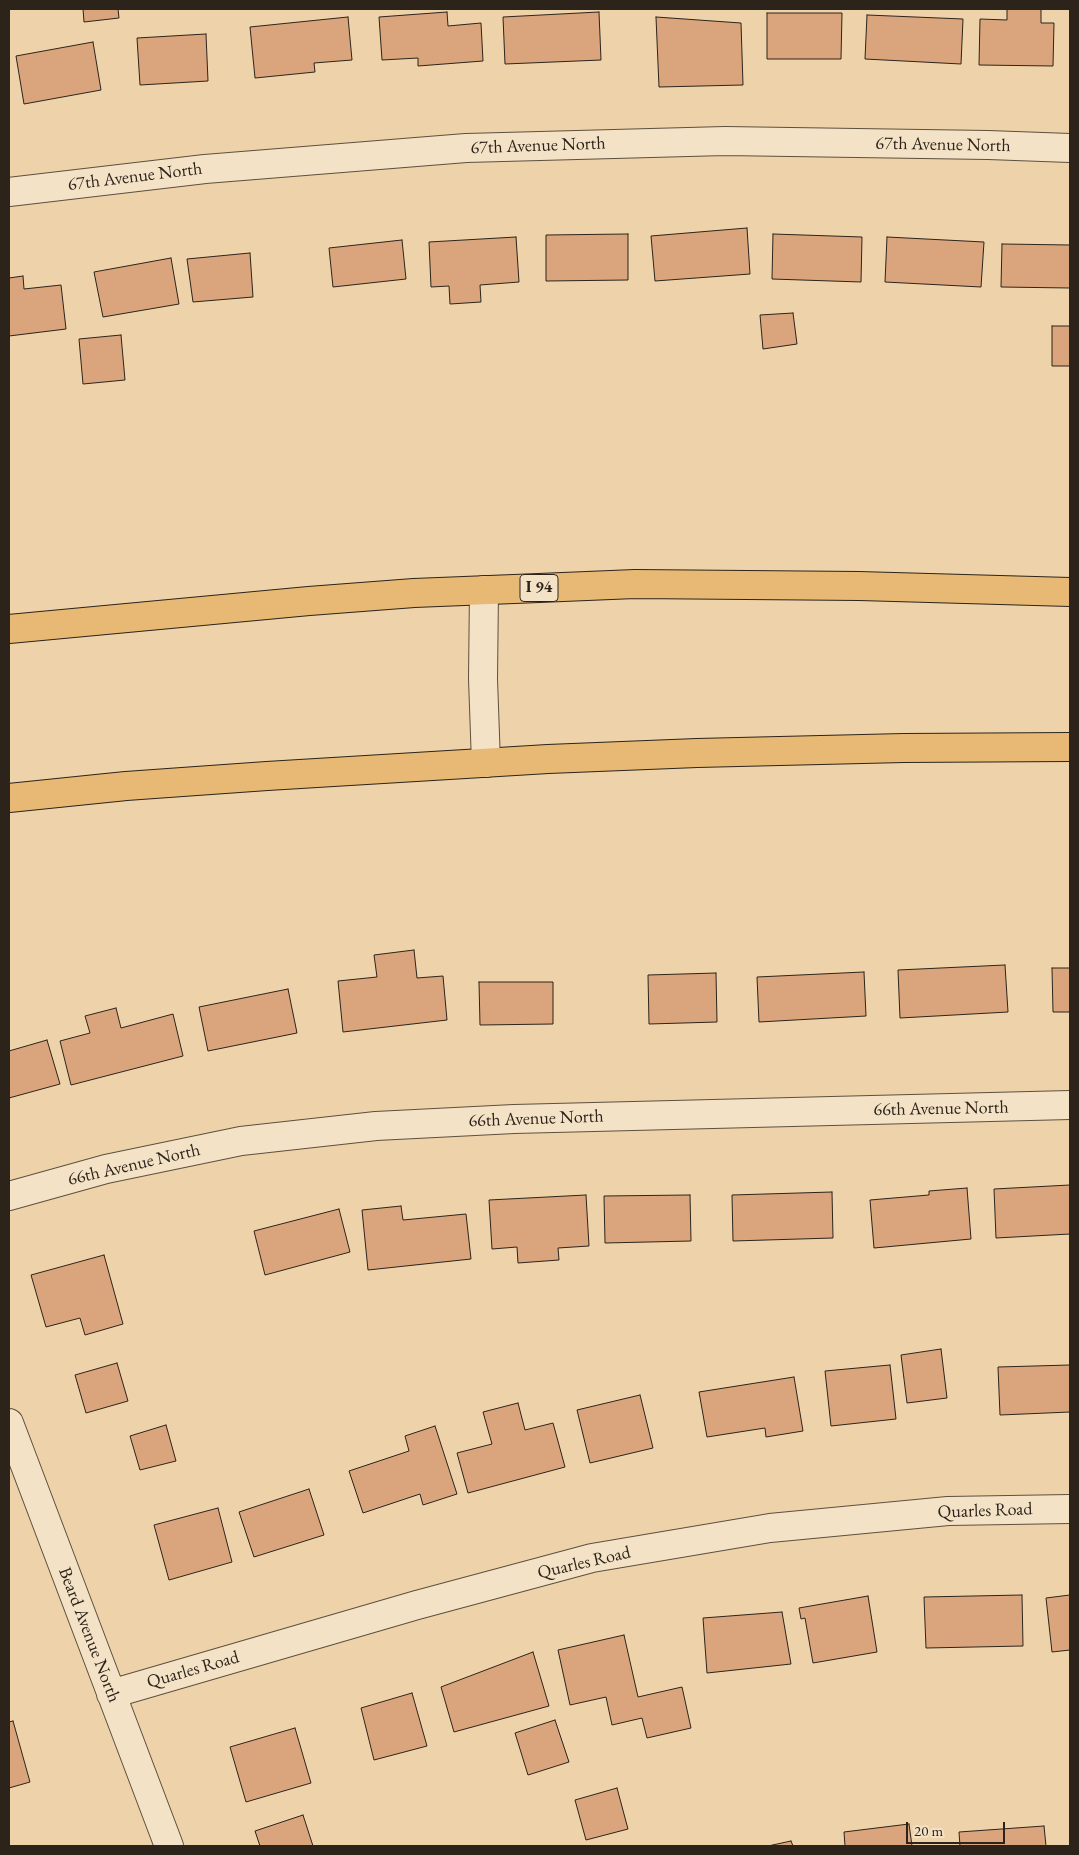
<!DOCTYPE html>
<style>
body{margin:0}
#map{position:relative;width:1079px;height:1855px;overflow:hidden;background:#eed2a9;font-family:"EB Garamond",serif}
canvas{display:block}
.frame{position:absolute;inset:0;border:10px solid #2c241b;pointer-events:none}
.scale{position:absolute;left:906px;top:1822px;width:99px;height:22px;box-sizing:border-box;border:2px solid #2c241b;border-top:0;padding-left:6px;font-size:15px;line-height:18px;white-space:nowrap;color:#2c241b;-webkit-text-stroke:4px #f4e2c7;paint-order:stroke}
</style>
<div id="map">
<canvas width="1079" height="1855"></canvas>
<div class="frame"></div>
<div class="scale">20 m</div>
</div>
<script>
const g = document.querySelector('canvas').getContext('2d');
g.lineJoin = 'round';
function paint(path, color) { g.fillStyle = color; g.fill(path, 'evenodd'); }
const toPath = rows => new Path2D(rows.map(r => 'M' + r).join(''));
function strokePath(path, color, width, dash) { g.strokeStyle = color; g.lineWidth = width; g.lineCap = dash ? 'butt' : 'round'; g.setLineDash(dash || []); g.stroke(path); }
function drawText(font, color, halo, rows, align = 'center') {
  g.font = font + ' "EB Garamond",serif'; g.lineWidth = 4; g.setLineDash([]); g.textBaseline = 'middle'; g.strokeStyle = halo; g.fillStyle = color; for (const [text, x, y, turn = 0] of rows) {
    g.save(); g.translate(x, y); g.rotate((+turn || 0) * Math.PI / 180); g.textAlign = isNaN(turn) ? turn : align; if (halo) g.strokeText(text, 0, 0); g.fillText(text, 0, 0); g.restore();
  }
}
const building = toPath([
 [83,9,118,9,119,18,84,22,83,9],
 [1007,9,1041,9,1041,23,1054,23,1053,66,979,65,980,19,1007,20,1007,9],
 [447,12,448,26,481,23,483,61,418,66,418,58,382,60,379,17,447,12],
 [599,12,601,60,505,64,503,17,599,12],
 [767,13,842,13,841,59,767,59,767,13],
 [867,15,963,19,961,64,865,59,867,15],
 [348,17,352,60,314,63,315,72,255,78,250,27,348,17],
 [656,17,741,23,743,85,659,87,656,17],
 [206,34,208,81,140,85,137,38,206,34],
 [93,42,101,90,24,104,16,56,93,42],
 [747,228,750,274,655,281,651,236,747,228],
 [628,234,628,280,546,281,546,235,628,234],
 [773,234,862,237,861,282,772,279,773,234],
 [516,237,519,282,480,285,481,302,450,304,449,286,431,287,429,242,516,237],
 [887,237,984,242,981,287,885,282,887,237],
 [402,240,406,279,333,287,329,248,402,240],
 [1002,244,1070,245,1070,288,1001,287,1002,244],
 [250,253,253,297,193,302,187,259,250,253],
 [171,258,179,304,103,317,94,272,171,258],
 [23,276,24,289,61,285,66,329,9,336,9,278,23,276],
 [793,313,797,344,763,349,760,315,793,313],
 [1052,326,1070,326,1070,366,1052,366,1052,326],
 [121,335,125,380,83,384,79,339,121,335],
 [414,950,417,978,443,976,447,1020,343,1032,338,981,377,977,374,955,414,950],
 [1005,965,1008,1012,900,1018,898,970,1005,965],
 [1052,968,1070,968,1070,1012,1053,1012,1052,968],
 [864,972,866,1016,759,1022,757,977,864,972],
 [716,973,717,1022,649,1024,648,975,716,973],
 [479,982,553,982,553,1024,480,1025,479,982],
 [288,989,297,1033,208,1051,199,1007,288,989],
 [116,1008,121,1028,173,1014,183,1056,71,1085,60,1041,90,1033,85,1016,116,1008],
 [47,1040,60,1084,9,1098,9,1051,47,1040],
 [1070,1185,1070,1234,996,1238,994,1189,1070,1185],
 [967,1188,971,1239,874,1248,870,1200,929,1195,929,1191,967,1188],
 [832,1192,833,1238,733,1241,732,1195,832,1192],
 [586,1195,589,1246,558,1248,559,1260,518,1263,517,1247,492,1249,489,1200,586,1195],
 [690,1195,691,1241,605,1243,604,1196,690,1195],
 [401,1206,403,1220,466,1214,471,1259,368,1270,362,1210,401,1206],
 [339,1209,350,1252,265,1275,254,1231,339,1209],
 [104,1255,123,1324,85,1335,80,1318,46,1327,31,1275,104,1255],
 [941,1349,947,1398,907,1403,901,1355,941,1349],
 [117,1363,128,1401,86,1413,75,1375,117,1363],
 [890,1365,896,1419,831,1426,825,1371,890,1365],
 [1070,1365,1070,1412,1000,1415,998,1367,1070,1365],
 [794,1377,803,1431,766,1437,765,1428,707,1437,699,1392,794,1377],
 [640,1395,653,1448,590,1463,577,1410,640,1395],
 [518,1403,525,1430,553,1423,565,1467,468,1493,457,1453,492,1444,483,1412,518,1403],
 [166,1425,176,1461,140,1470,130,1436,166,1425],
 [435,1426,457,1494,423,1505,420,1494,363,1513,349,1471,409,1451,405,1436,435,1426],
 [309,1489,324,1535,254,1557,239,1512,309,1489],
 [218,1508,232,1562,169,1580,154,1525,218,1508],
 [1022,1595,1023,1646,926,1648,924,1597,1022,1595],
 [1070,1595,1070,1650,1052,1652,1046,1598,1070,1595],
 [868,1596,877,1652,813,1663,805,1618,801,1619,799,1608,868,1596],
 [782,1612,791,1664,707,1673,703,1618,782,1612],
 [624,1635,638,1697,682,1687,691,1728,647,1738,642,1718,612,1725,606,1697,570,1705,558,1650,624,1635],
 [533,1652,549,1706,454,1732,441,1687,533,1652],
 [412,1693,427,1746,374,1760,361,1708,412,1693],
 [555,1720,569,1762,528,1775,515,1733,555,1720],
 [13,1721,30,1782,9,1788,9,1722,13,1721],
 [295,1728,311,1783,246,1802,230,1747,295,1728],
 [617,1788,628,1829,586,1840,575,1800,617,1788],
 [303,1815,313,1846,260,1846,255,1831,303,1815],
 [909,1824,912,1846,845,1846,844,1832,909,1824],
 [1044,1826,1046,1846,960,1846,959,1832,1044,1826],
 [791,1841,793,1846,768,1846,791,1841]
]);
paint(building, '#daa47d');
strokePath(building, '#2c241b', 1);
const minor = toPath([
 [9,192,205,169,466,148,725,141,988,145,1070,148],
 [484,590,483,679,486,763],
 [9,1196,106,1169,241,1141,376,1126,514,1119,1070,1105],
 [9,1423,169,1846],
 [111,1694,417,1605,592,1558,770,1528,948,1511,1070,1509]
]);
const highway = toPath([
 [9,629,309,601,414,593,539,588,635,584,859,586,1070,592],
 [9,798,126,786,267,776,548,759,697,753,904,748,1070,747]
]);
strokePath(minor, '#5c503e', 30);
strokePath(highway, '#2c241b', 30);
strokePath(minor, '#f4e2c7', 28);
strokePath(highway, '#e7b974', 28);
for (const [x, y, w] of [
 [539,588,38]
]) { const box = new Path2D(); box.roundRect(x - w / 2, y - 13.5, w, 27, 4); g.fillStyle = '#f4e2c7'; g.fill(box); strokePath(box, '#2c241b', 1); }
drawText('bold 16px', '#2c241b', null, [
 ["I 94",539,588]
]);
drawText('18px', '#2c241b', '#f4e2c7', [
 ["67th Avenue North",943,145,1],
 ["67th Avenue North",538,146,-2],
 ["67th Avenue North",135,177,-7],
 ["66th Avenue North",941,1109,-1],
 ["66th Avenue North",536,1119,-2],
 ["66th Avenue North",134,1165,-13],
 ["Quarles Road",985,1511,-2],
 ["Quarles Road",584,1563,-13],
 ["Beard Avenue North",89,1635,69],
 ["Quarles Road",193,1670,-16]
]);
</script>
